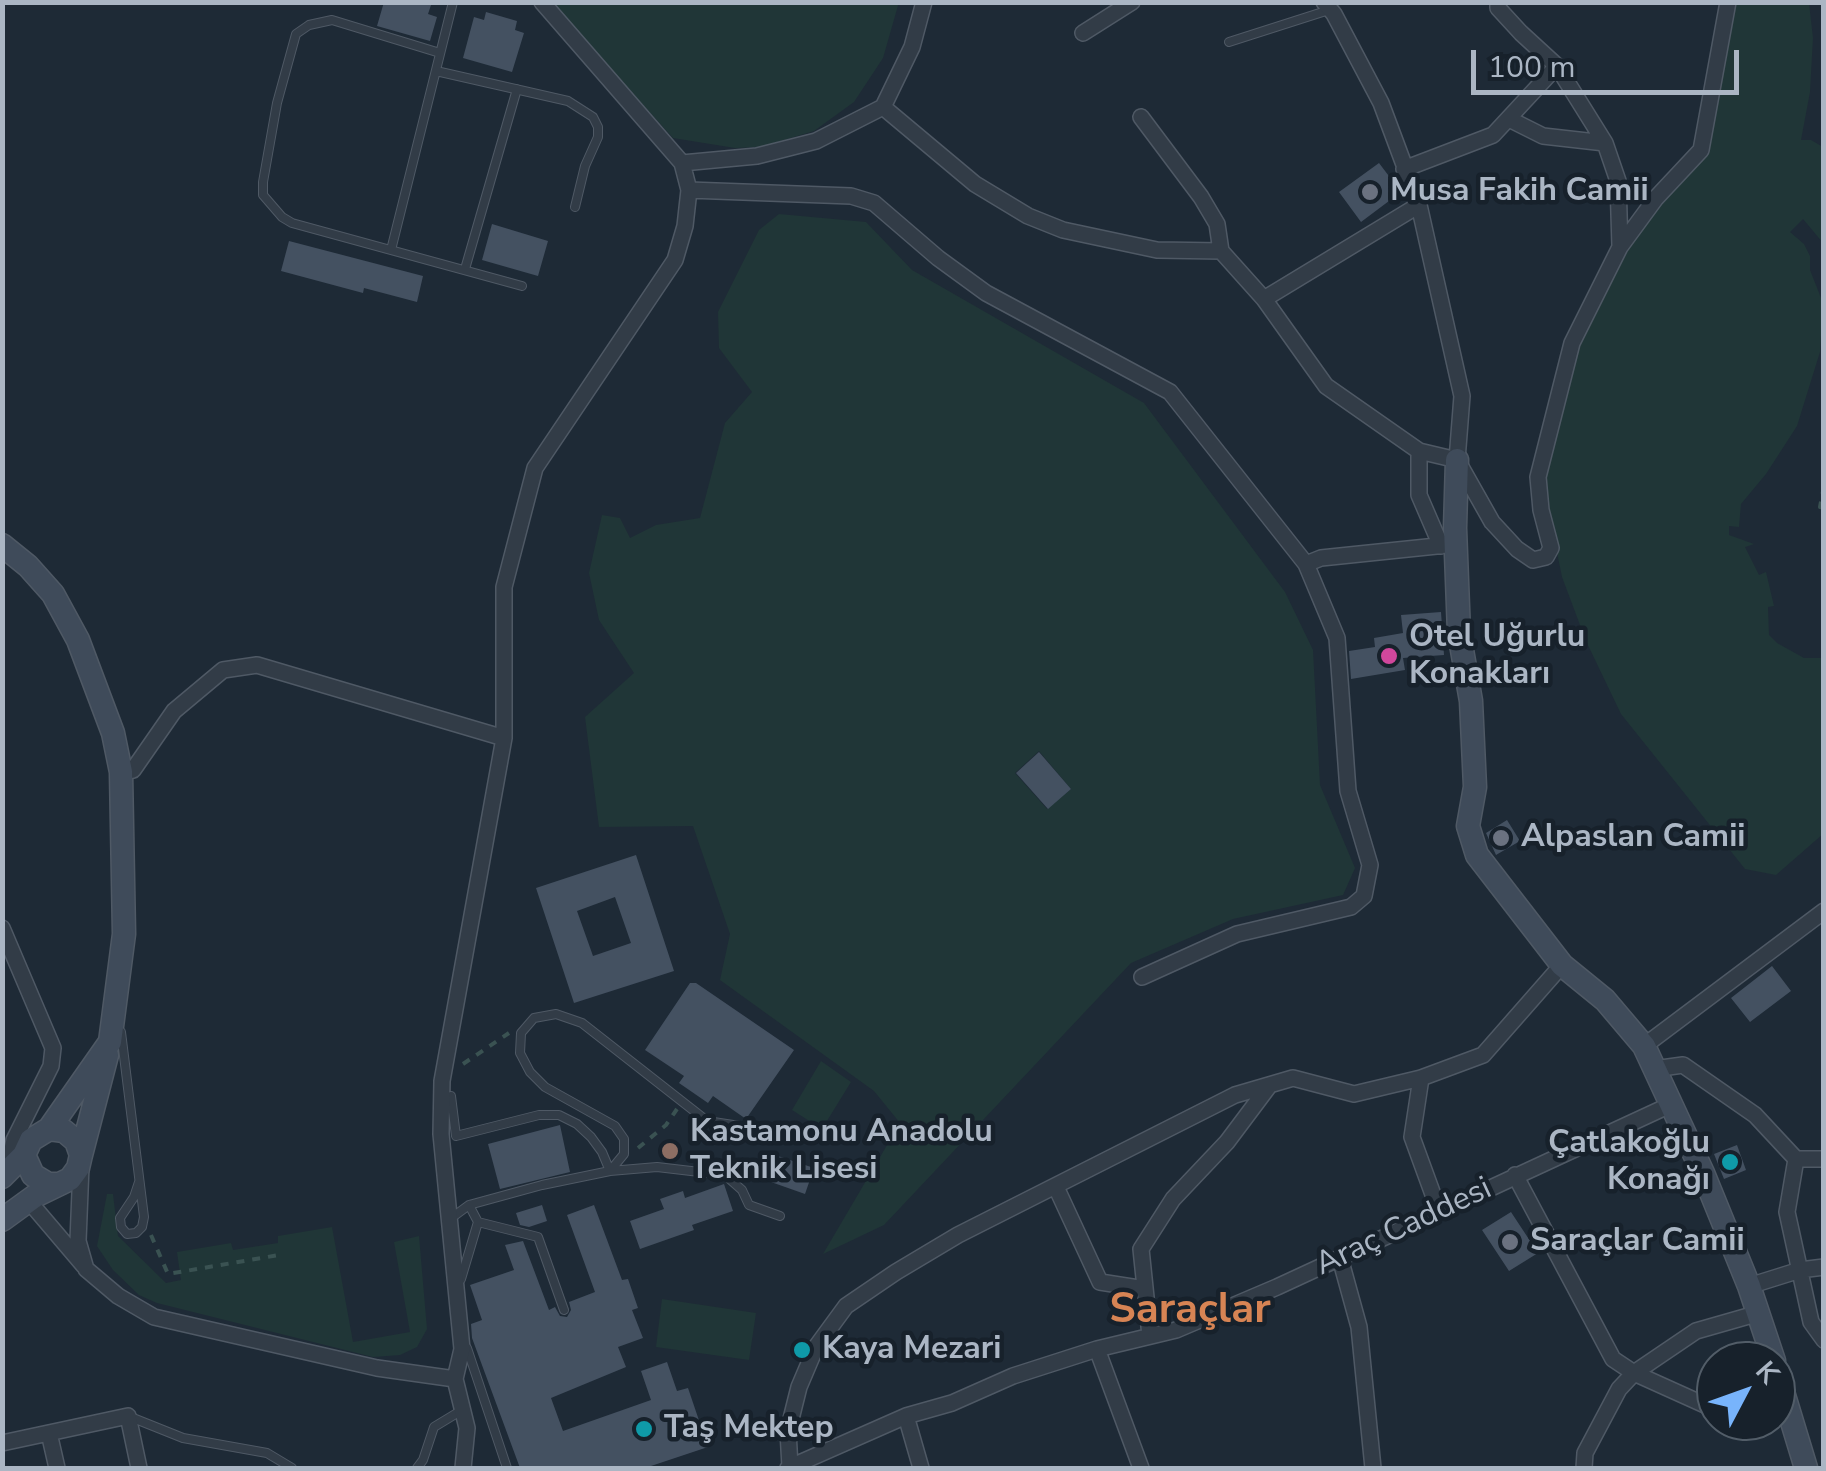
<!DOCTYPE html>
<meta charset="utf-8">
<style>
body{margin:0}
#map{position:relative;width:1826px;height:1471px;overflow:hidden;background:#1e2a36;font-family:"Nunito Sans",sans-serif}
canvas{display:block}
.frame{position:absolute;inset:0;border:5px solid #abb6c4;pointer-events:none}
.north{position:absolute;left:1696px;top:1341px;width:100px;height:100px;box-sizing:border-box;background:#17212b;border:2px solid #525d68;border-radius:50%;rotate:49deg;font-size:28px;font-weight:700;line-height:40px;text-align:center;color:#abb6c4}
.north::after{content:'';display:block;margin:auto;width:35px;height:45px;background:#78b4fc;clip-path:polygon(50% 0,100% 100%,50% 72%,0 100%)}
.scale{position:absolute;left:1471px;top:50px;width:268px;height:45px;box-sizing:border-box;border:5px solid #abb6c4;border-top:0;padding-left:12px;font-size:30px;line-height:35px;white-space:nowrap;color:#abb6c4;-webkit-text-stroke:8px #17212b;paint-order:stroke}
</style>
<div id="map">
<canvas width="1826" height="1471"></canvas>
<div class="frame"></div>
<div class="north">K</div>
<div class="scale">100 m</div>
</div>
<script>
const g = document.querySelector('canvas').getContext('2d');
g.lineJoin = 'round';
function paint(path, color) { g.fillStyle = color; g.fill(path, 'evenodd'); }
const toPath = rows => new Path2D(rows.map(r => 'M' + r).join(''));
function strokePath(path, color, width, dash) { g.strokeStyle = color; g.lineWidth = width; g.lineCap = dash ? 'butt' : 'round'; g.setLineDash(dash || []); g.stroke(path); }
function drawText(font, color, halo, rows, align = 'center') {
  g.font = font + ' "Nunito Sans",sans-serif'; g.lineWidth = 9; g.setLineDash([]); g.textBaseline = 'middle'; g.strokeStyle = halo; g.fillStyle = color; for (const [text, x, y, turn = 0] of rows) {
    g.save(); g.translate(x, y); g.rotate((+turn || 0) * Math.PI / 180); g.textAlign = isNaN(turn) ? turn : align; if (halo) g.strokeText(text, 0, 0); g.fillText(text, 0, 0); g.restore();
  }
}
paint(toPath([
 [899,2,883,58,854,102,814,131,761,147,735,148,673,138,551,3],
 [1734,3,1809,3,1813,38,1810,92,1801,140,1811,140,1823,147,1823,243,1803,219,1790,232,1804,244,1810,256,1810,270,1823,303,1820,352,1797,426,1766,474,1741,504,1739,527,1729,526,1729,535,1754,544,1745,547,1759,575,1766,572,1774,606,1768,607,1769,635,1777,643,1804,658,1823,658,1823,834,1776,875,1745,869,1621,714,1586,641,1562,577,1545,494,1552,416,1566,368,1594,318,1615,266,1641,223,1692,164],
 [779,214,866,222,912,270,1144,403,1285,592,1313,650,1320,785,1355,868,1343,895,1233,919,1131,963,884,1225,823,1254,900,1123,874,1091,720,980,730,934,693,826,599,827,585,717,634,673,599,620,589,573,602,515,620,518,630,538,656,525,700,518,725,423,752,392,719,348,718,312,759,230],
 [1039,751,1071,789,1047,809,1015,773],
 [821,1061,851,1082,822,1129,792,1110],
 [107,1194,113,1194,118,1236,166,1283,181,1280,177,1252,231,1243,233,1250,278,1243,278,1236,332,1227,353,1342,410,1332,394,1242,419,1236,427,1329,417,1347,400,1355,373,1357,157,1303,139,1295,113,1270,97,1246],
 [662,1299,756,1313,749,1360,656,1347]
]), '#203637');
paint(toPath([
 [384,2,432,2,428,14,437,17,430,41,377,26],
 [486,12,517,21,515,30,524,33,512,72,463,58,474,17,484,20],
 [1379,163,1401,192,1361,222,1339,192],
 [492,224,548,241,538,276,482,260],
 [289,241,423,276,417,302,364,288,363,293,281,271],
 [1441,612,1444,655,1403,658,1405,670,1351,679,1349,651,1375,647,1374,638,1403,633,1401,615],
 [1039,752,1071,789,1048,809,1016,773],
 [1507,820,1520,841,1496,855,1486,833],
 [636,855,674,971,574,1003,536,888],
 [615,897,631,943,593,956,577,911],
 [1772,966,1791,991,1750,1022,1731,998],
 [690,983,696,983,794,1050,746,1119,713,1096,708,1103,679,1083,684,1076,645,1050],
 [560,1125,570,1172,500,1189,488,1144],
 [1737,1145,1746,1170,1724,1179,1714,1154],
 [763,1151,814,1168,805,1194,754,1176],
 [724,1184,733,1211,692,1225,694,1230,640,1249,630,1221,664,1209,660,1199,683,1191,685,1198],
 [542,1205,547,1221,529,1227,520,1225,516,1213],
 [594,1205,622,1280,628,1279,638,1308,632,1310,643,1338,618,1347,626,1367,551,1398,563,1431,651,1400,641,1371,667,1362,677,1391,688,1388,708,1447,645,1468,520,1468,472,1338,471,1324,482,1320,470,1285,514,1270,505,1245,523,1241,549,1310,555,1307,560,1316,567,1317,571,1310,569,1302,595,1292,567,1215],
 [1511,1212,1538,1253,1509,1271,1482,1230]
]), '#445161');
const lane = toPath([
 [1229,42,1329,10],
 [440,53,332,20,309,25,296,34,277,103,263,182,263,195,282,217,292,223,522,286],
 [436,71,568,101,593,117,598,127,598,137,585,166,575,207],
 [391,250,453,2],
 [465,269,517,89],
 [121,1032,144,1217,142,1227,136,1233,127,1234,121,1227,120,1218,134,1197,139,1182],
 [451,1096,456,1136,539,1115,559,1115,577,1124,591,1137,602,1152,610,1171,624,1154,624,1139,615,1126,545,1087,530,1072,520,1053,521,1033,534,1018,556,1014,582,1023,707,1121,746,1127],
 [469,1205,478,1222,538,1237,564,1310],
 [450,1219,469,1205,542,1185,610,1171,657,1167,725,1175,742,1190,749,1205,780,1216],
 [461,1279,478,1222],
 [467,1348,507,1468],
 [128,1416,183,1438,267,1453,292,1468],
 [417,1468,423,1460,434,1427,462,1410]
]);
const street = toPath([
 [1324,2,1334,14,1381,103,1419,205,1462,396,1457,460,1492,522,1517,549,1533,560,1546,557,1551,548,1541,510,1538,477,1572,343,1620,247,1656,198,1701,150,1728,2],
 [1498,2,1498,8,1521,33,1557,66,1605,143,1618,181,1620,247],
 [1083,33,1132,2],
 [883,107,975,184,1028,216,1063,230,1157,250,1221,251],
 [1141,117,1201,197,1217,224,1221,251,1264,299,1326,386,1419,451,1457,460],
 [1509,119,1543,136,1605,143],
 [682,163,757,156,816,141,883,107,912,47,924,2],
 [1404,169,1493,135,1557,66],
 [689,190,851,196,874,203,938,258,986,293,1170,392,1306,564,1337,638,1348,791,1370,865,1364,896,1351,907,1237,934,1142,977],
 [1264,299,1419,205],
 [1419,451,1419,495,1441,546],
 [1306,564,1321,558,1456,544],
 [121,772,133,770,174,711,223,670,257,665,504,738],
 [2,928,53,1048,51,1066,14,1140,8,1168],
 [1644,1046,1824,911],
 [1654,1069,1683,1065,1755,1115,1796,1159,1824,1159],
 [1421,1078,1412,1137,1439,1211],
 [1796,1159,1787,1212,1811,1322,1824,1340],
 [81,1166,78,1241,86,1269,118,1296,154,1317,377,1368,455,1379,467,1428,463,1468],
 [1515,1175,1613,1359,1634,1373,1716,1410],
 [1056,1187,1100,1282,1145,1289],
 [35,1196,33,1206,84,1266],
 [1340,1258,1359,1327,1373,1468],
 [1749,1286,1800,1270,1824,1267],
 [1150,1336,1141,1249,1173,1199,1227,1142,1269,1086],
 [1097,1349,1141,1468],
 [455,1379,462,1349,441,1134,442,1081,504,738,504,587,535,468,675,260,685,226,689,190,682,163,542,2],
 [906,1416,921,1468],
 [49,1433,57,1468],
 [2,1443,128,1416,139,1468],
 [790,1467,788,1431,799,1387,816,1347,846,1306,896,1272,958,1235,1235,1095,1293,1078,1354,1094,1421,1078,1483,1055,1562,965],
 [788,1468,906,1416,952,1403,1013,1376,1097,1349,1176,1330,1277,1287,1670,1105],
 [1584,1468,1585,1453,1619,1389,1634,1373,1696,1331,1759,1313]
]);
const secondary = toPath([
 [1457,460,1455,528,1459,633,1471,701,1475,787,1468,826,1477,855,1562,965,1605,1000,1644,1046,1703,1173,1749,1286,1774,1361],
 [2,545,28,566,53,594,78,640,113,733,121,772,124,934,110,1042,49,1129],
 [81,1155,107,1055],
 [2,1177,24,1155],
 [2,1220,35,1196,70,1179,78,1168,81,1155,76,1141,64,1131,49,1129,31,1140,24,1155,33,1175,48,1184,58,1184],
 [1776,1369,1806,1468]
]);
strokePath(lane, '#4f5965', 10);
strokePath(street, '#4f5965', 18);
strokePath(secondary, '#4f5965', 25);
strokePath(toPath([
 [1824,486,1820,507,1824,508],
 [463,1064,509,1033],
 [638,1148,666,1125,677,1109],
 [151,1235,168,1274,279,1255]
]), '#3a5252', 4, [8, 8]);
strokePath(lane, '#323c47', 8);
strokePath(street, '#323c47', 15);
strokePath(secondary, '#3f4b5a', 22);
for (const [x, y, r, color] of [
 [1370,192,10,"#6b7280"],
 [1389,656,10,"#d1479c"],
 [1501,838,10,"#6b7280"],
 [670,1151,10,"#8d6e63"],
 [1730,1162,10,"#0f9aa8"],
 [1510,1242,10,"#6b7280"],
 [802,1350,10,"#0f9aa8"],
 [644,1429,10,"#0f9aa8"]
]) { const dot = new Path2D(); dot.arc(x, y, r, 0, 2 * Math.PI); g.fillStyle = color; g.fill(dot); strokePath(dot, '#17212b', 4); }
drawText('bold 32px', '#abb6c4', '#17212b', [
 ["Musa Fakih Camii",1390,192],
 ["Otel Uğurlu",1409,638],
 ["Konakları",1409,675],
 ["Alpaslan Camii",1521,838],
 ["Kastamonu Anadolu",690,1133],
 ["Teknik Lisesi",690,1170],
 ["Çatlakoğlu",1710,1144,"right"],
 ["Konağı",1710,1181,"right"],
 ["Saraçlar Camii",1530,1242],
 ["Kaya Mezari",822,1350],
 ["Taş Mektep",664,1429]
], 'left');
drawText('32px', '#abb6c4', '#17212b', [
 ["Araç Caddesi",1404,1228,-25]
]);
drawText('bold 42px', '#d78454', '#17212b', [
 ["Saraçlar",1190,1312]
]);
</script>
